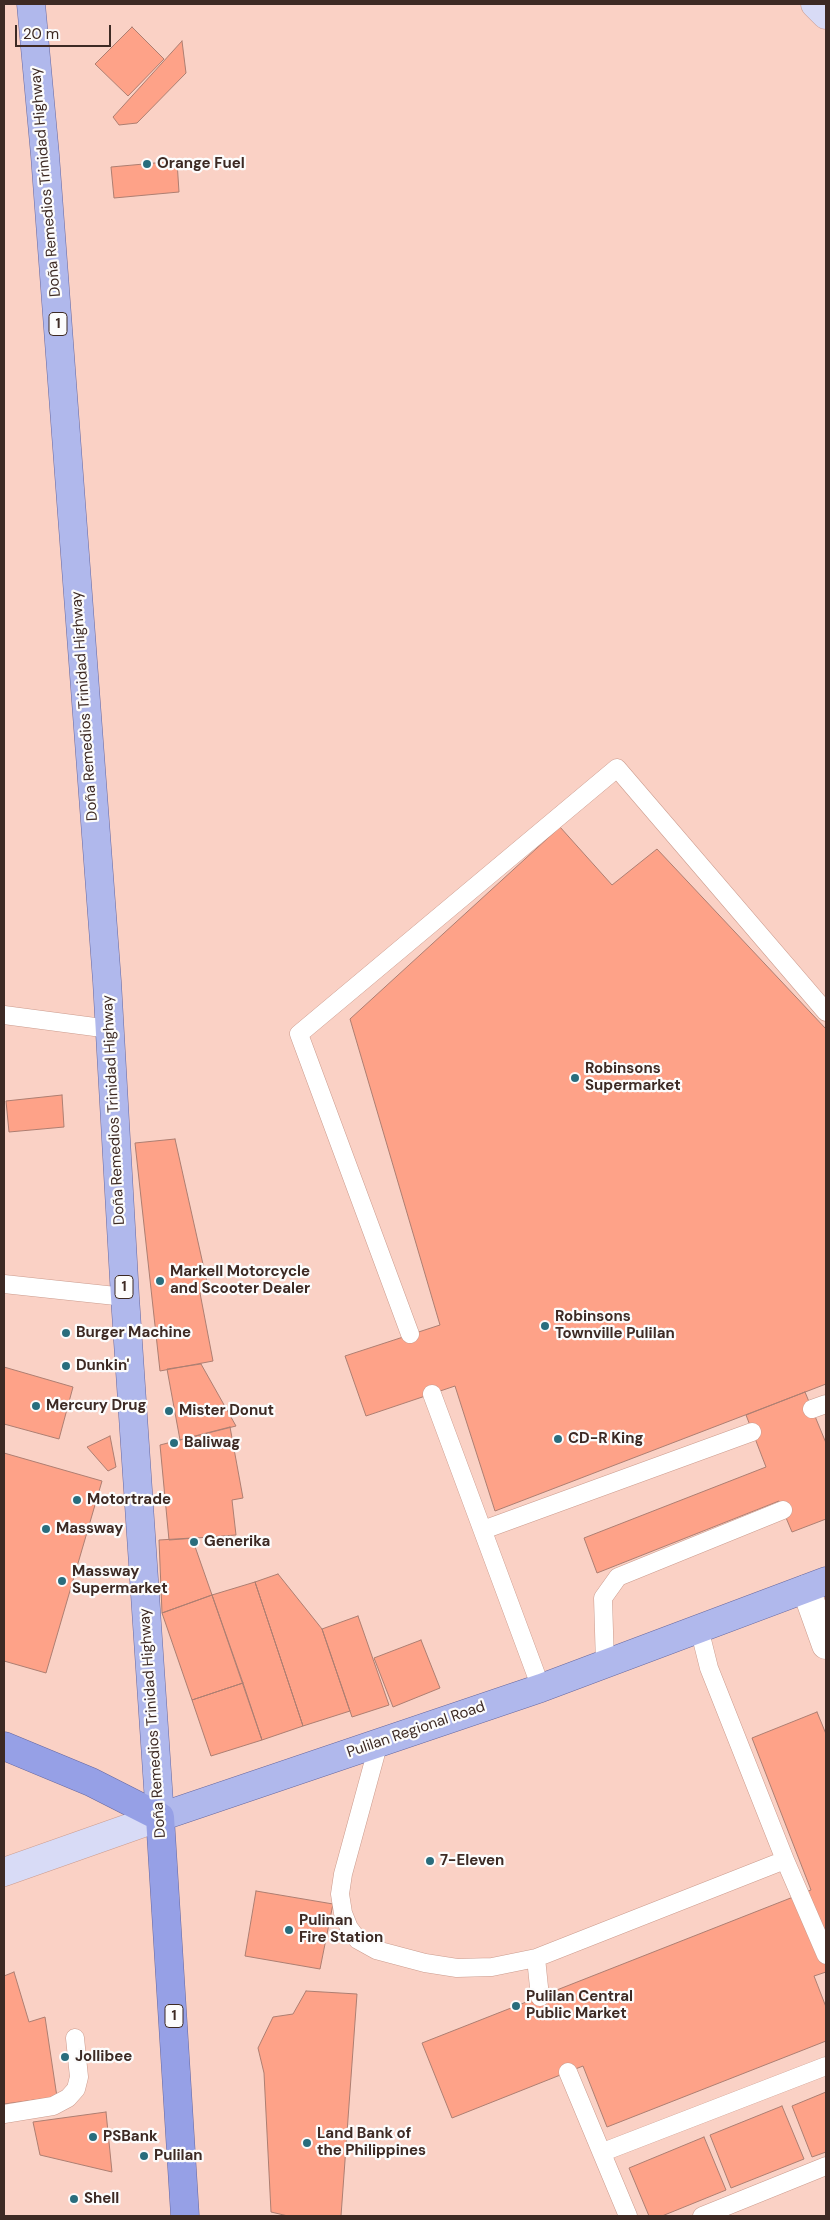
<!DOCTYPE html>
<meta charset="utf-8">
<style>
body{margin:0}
#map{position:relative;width:830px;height:2220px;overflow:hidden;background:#fad1c5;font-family:"DM Sans",sans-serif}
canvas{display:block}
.frame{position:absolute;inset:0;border:5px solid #3d2a24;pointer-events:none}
.scale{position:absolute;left:15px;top:25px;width:96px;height:22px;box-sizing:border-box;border:2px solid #3d2a24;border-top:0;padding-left:6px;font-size:15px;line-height:18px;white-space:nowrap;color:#3d2a24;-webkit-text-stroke:4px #fcfcfc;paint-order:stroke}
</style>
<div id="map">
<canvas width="830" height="2220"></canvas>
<div class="frame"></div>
<div class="scale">20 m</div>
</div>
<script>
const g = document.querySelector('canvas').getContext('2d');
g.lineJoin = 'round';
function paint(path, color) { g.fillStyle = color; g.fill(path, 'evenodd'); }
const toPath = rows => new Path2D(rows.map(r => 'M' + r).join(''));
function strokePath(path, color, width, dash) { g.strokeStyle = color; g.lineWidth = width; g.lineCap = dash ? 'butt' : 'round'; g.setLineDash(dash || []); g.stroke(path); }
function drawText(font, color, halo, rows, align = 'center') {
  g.font = font + ' "DM Sans",sans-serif'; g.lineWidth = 4.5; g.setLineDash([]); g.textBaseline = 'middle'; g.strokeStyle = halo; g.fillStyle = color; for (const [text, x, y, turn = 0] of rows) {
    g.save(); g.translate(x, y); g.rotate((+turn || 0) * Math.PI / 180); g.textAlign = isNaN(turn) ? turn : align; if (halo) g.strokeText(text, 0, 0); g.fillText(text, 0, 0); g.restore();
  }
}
const building = toPath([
 [132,27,164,59,128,96,95,64,132,27],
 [182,41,186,73,137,123,119,125,113,117,182,41],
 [177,161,179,192,114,198,111,167,177,161],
 [560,827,612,885,657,849,826,1029,826,1384,495,1511,455,1386,366,1416,345,1356,440,1325,350,1019,560,827],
 [62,1095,64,1127,9,1132,6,1101,62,1095],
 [175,1139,209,1291,200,1293,213,1361,160,1371,135,1143,175,1139],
 [201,1364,236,1426,180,1440,167,1369,201,1364],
 [4,1367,73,1387,59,1439,4,1424,4,1367],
 [805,1392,826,1443,826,1519,792,1532,779,1501,597,1573,584,1538,766,1467,746,1415,805,1392],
 [230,1427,243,1498,232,1500,236,1535,169,1540,160,1445,230,1427],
 [110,1436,116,1467,108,1471,87,1447,110,1436],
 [4,1453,102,1481,46,1673,4,1661,4,1453],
 [192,1538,212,1595,162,1613,159,1540,192,1538],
 [278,1574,322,1629,350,1711,303,1726,255,1582,278,1574],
 [255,1582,303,1726,262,1740,212,1595,255,1582],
 [212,1595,243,1683,192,1700,162,1613,212,1595],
 [358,1616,389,1705,352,1717,322,1629,358,1616],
 [421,1640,440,1688,393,1707,374,1658,421,1640],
 [243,1683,262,1740,211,1756,192,1700,243,1683],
 [817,1712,826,1734,826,1972,814,1976,826,2007,826,2041,607,2127,583,2066,452,2118,422,2043,811,1890,752,1738,817,1712],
 [256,1891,333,1904,320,1969,245,1956,256,1891],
 [14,1972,29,2022,45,2017,57,2097,4,2104,4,1976,14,1972],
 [306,1991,357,1994,341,2216,288,2216,271,2212,264,2073,258,2048,273,2017,293,2014,306,1991],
 [826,2092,826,2152,812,2157,792,2106,826,2092],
 [782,2106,804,2159,731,2188,710,2135,782,2106],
 [106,2112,112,2172,40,2155,33,2122,106,2112],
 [704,2137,726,2190,662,2216,649,2216,629,2168,704,2137]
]);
paint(building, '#fea288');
strokePath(building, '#ad7e71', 1);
const service = toPath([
 [4,1015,110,1029],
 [4,1284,125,1297],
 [410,1334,299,1034,617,768,826,1012],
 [432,1394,541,1688],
 [812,1409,826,1404],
 [483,1530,752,1432],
 [699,1628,709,1668,785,1860,826,1955],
 [605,1664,603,1598,618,1577,783,1510],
 [379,1742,343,1874,340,1894,343,1913,349,1928,358,1940,376,1950,425,1963,457,1968,492,1967,536,1958,785,1860],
 [536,1958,540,1997],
 [568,2072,628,2216],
 [4,2114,53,2106,68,2098,76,2089,79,2077,75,2038],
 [603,2152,826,2066],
 [702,2216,826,2166]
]);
const minor = toPath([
 [806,1589,826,1645]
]);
const secondary = toPath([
 [815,4,826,15],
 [4,1872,160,1817]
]);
const primary = toPath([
 [31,4,45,155,107,981,125,1297,160,1817,541,1688,826,1581]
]);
const trunk = toPath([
 [4,1746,91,1782,160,1817,185,2216]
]);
strokePath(service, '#cb9b8d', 19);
strokePath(minor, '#cb9b8d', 29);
strokePath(secondary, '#cb9b8d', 29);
strokePath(primary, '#66679e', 29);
strokePath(trunk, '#66679e', 29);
strokePath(service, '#fff', 18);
strokePath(minor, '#fff', 28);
strokePath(secondary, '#d8dbf6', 28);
strokePath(primary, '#b0b8ec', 28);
strokePath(trunk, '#96a0e6', 28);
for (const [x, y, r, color] of [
 [147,164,5,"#296d7d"],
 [575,1078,5,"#296d7d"],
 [160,1281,5,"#296d7d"],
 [545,1326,5,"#296d7d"],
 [66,1333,5,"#296d7d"],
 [66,1366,5,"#296d7d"],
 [36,1406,5,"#296d7d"],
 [169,1411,5,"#296d7d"],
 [558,1439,5,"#296d7d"],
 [174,1443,5,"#296d7d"],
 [77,1500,5,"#296d7d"],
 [46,1529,5,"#296d7d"],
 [194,1542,5,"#296d7d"],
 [62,1581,5,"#296d7d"],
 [430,1861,5,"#296d7d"],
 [289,1930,5,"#296d7d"],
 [516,2006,5,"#296d7d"],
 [65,2057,5,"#296d7d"],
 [93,2137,5,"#296d7d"],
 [307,2143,5,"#296d7d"],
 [144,2156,5,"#296d7d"],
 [74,2199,5,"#296d7d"]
]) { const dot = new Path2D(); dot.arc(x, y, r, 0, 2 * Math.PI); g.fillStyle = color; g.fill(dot); strokePath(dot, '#fcfcfc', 2); }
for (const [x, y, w] of [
 [58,324,18],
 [124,1287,18],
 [174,2016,18]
]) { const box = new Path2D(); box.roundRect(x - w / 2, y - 11.5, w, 23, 4); g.fillStyle = '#fcfcfc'; g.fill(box); strokePath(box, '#3d2a24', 1); }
drawText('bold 14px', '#3d2a24', null, [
 ["1",58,324],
 ["1",124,1287],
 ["1",174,2016]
]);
drawText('bold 15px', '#3d2a24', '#fcfcfc', [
 ["Orange Fuel",157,164],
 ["Robinsons",585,1069],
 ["Supermarket",585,1086],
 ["Markell Motorcycle",170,1272],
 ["and Scooter Dealer",170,1289],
 ["Robinsons",555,1317],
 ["Townville Pulilan",555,1334],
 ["Burger Machine",76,1333],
 ["Dunkin'",76,1366],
 ["Mercury Drug",46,1406],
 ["Mister Donut",179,1411],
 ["CD-R King",568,1439],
 ["Baliwag",184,1443],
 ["Motortrade",87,1500],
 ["Massway",56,1529],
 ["Generika",204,1542],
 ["Massway",72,1572],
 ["Supermarket",72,1589],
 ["7-Eleven",440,1861],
 ["Pulinan",299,1921],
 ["Fire Station",299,1938],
 ["Pulilan Central",526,1997],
 ["Public Market",526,2014],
 ["Jollibee",75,2057],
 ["Land Bank of",317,2134],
 ["the Philippines",317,2151],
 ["PSBank",103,2137],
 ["Pulilan",154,2156],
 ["Shell",84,2199]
], 'left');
drawText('15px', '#3d2a24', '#fcfcfc', [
 ["Doña Remedios Trinidad Highway",46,182,-95],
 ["Doña Remedios Trinidad Highway",85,706,-94],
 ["Doña Remedios Trinidad Highway",114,1110,-93],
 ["Doña Remedios Trinidad Highway",153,1723,-94],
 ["Pulilan Regional Road",416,1730,-19]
]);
</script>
